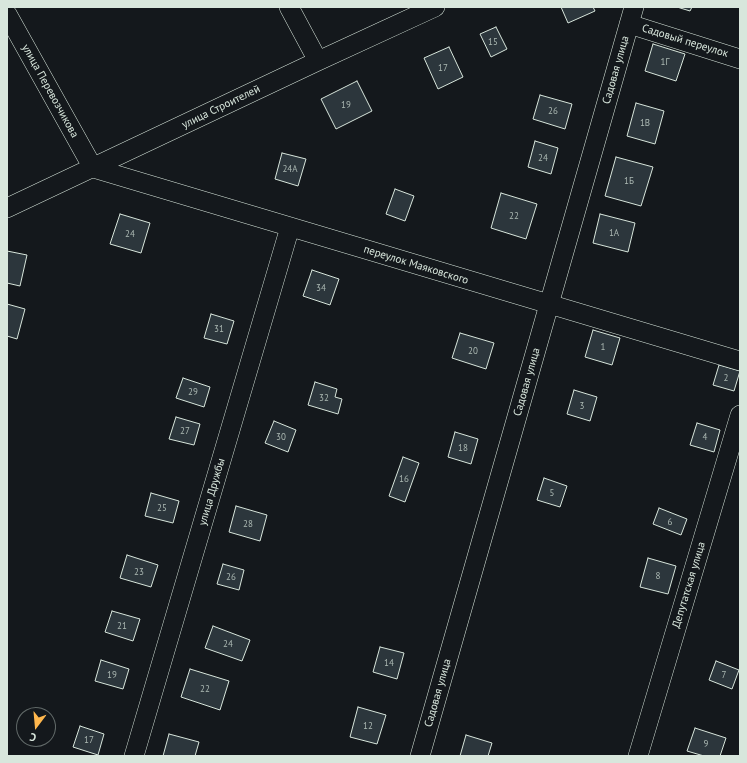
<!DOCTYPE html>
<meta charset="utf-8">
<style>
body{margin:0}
#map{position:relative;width:747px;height:763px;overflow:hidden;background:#14181c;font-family:"PT Sans",sans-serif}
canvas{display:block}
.frame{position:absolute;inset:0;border:8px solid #d8e6dc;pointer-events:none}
.north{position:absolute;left:16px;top:707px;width:40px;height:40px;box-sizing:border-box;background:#14181c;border:1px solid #626a69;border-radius:50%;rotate:196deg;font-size:11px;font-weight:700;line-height:16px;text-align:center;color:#d8e6dc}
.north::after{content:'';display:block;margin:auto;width:14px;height:18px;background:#ffb74d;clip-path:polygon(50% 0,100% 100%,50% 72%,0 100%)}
</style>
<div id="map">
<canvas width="747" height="763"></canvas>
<div class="frame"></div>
<div class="north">С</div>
</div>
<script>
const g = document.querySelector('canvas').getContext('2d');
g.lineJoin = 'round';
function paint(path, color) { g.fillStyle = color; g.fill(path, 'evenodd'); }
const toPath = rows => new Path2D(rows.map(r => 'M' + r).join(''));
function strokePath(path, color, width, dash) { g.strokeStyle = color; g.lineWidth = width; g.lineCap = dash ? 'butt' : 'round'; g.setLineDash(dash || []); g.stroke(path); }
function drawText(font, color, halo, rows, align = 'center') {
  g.font = font + ' "PT Sans",sans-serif'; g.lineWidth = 3; g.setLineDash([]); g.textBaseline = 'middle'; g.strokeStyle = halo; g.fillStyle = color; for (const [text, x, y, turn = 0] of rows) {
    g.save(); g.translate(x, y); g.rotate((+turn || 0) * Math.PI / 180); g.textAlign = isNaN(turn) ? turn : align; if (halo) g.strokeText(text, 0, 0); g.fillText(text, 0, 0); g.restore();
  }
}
const building = toPath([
 [561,7,593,7,595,11,568,23,561,7],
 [677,7,692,7,690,11,677,7],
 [496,27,507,49,491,57,480,34,496,27],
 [653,44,685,54,676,81,645,71,653,44],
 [449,47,463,77,438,89,424,58,449,47],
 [357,81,372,111,336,129,321,99,357,81],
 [540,95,572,104,565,129,533,119,540,95],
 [636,103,664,111,655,144,627,136,636,103],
 [535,141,558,148,551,174,528,167,535,141],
 [282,153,306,159,298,186,275,179,282,153],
 [616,157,653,167,641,206,605,196,616,157],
 [395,189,414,196,405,221,386,214,395,189],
 [501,193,537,204,526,239,491,228,501,193],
 [120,214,150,223,141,253,110,244,120,214],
 [600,214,635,223,628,252,593,243,600,214],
 [7,251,27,255,20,286,7,283,7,251],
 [312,270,339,279,330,305,303,296,312,270],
 [7,304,25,309,17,339,7,336,7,304],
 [211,314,234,321,227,344,204,338,211,314],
 [593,330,620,338,612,365,585,357,593,330],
 [460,333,494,343,486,369,452,358,460,333],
 [719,365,740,371,734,391,713,385,719,365],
 [183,378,210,387,204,407,176,398,183,378],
 [315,382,337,389,335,397,342,399,338,414,308,405,315,382],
 [574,390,597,397,590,421,567,414,574,390],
 [176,417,200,424,194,445,169,439,176,417],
 [274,421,296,430,288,452,265,443,274,421],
 [697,423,720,430,714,452,690,445,697,423],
 [455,432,478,439,471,464,448,457,455,432],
 [403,457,419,463,405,502,389,496,403,457],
 [544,478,567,486,560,507,537,500,544,478],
 [151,493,179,501,173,523,145,516,151,493],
 [236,506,267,515,260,541,229,532,236,506],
 [659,508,687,519,681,535,653,524,659,508],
 [127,555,158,565,151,587,120,578,127,555],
 [648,558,676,566,668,594,640,587,648,558],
 [223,564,244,570,239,590,217,584,223,564],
 [112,611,140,619,133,641,105,632,112,611],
 [213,626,250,640,242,661,205,648,213,626],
 [380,647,404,653,397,679,373,672,380,647],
 [101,660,129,669,123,689,95,681,101,660],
 [716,661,739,670,732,689,709,680,716,661],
 [190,669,229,681,220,710,181,697,190,669],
 [358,707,386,715,377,744,350,737,358,707],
 [80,726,104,734,98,755,73,747,80,726],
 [695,728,726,738,720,756,704,756,687,751,695,728],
 [169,734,199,742,195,756,163,756,169,734],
 [466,735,492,743,488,756,460,756,466,735]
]);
paint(building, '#2c363c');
strokePath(building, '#d8e6dc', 1);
const minor = toPath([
 [289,7,318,61],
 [7,14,93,168,740,361],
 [629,24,740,59],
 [7,208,318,61,435,7],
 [134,756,290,227],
 [420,756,634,7],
 [638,756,740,415]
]);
strokePath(minor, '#d8e6dc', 20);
strokePath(minor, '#14181c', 19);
drawText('9px', '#adbab4', null, [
 ["15",493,42],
 ["1Г",665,62],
 ["17",443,68],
 ["19",346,105],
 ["26",553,111],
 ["1В",645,123],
 ["24",543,158],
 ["24А",290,169],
 ["1Б",629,181],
 ["22",514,216],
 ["1А",614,233],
 ["24",130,234],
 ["34",321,288],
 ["31",219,329],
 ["1",603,347],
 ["20",473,351],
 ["2",726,378],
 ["29",193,392],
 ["32",324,398],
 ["3",582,406],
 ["27",185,431],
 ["30",281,437],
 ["4",705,437],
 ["18",463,448],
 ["16",404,479],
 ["5",552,493],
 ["25",162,508],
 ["6",670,522],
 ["28",248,524],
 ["23",139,572],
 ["8",658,576],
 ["26",231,577],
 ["21",122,626],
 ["24",228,644],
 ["14",389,663],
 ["19",112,675],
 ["7",724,675],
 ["22",205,689],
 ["12",368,726],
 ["17",89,740],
 ["9",706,744]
]);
drawText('11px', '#d8e6dc', '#14181c', [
 ["Садовый переулок",685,41,17],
 ["Садовая улица",616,70,-74],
 ["улица Перевозчикова",50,91,61],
 ["улица Строителей",221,107,-26],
 ["переулок Маяковского",416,265,17],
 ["Садовая улица",527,382,-74],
 ["улица Дружбы",212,492,-74],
 ["Депутатская улица",689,585,-73],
 ["Садовая улица",438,693,-74]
]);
</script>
